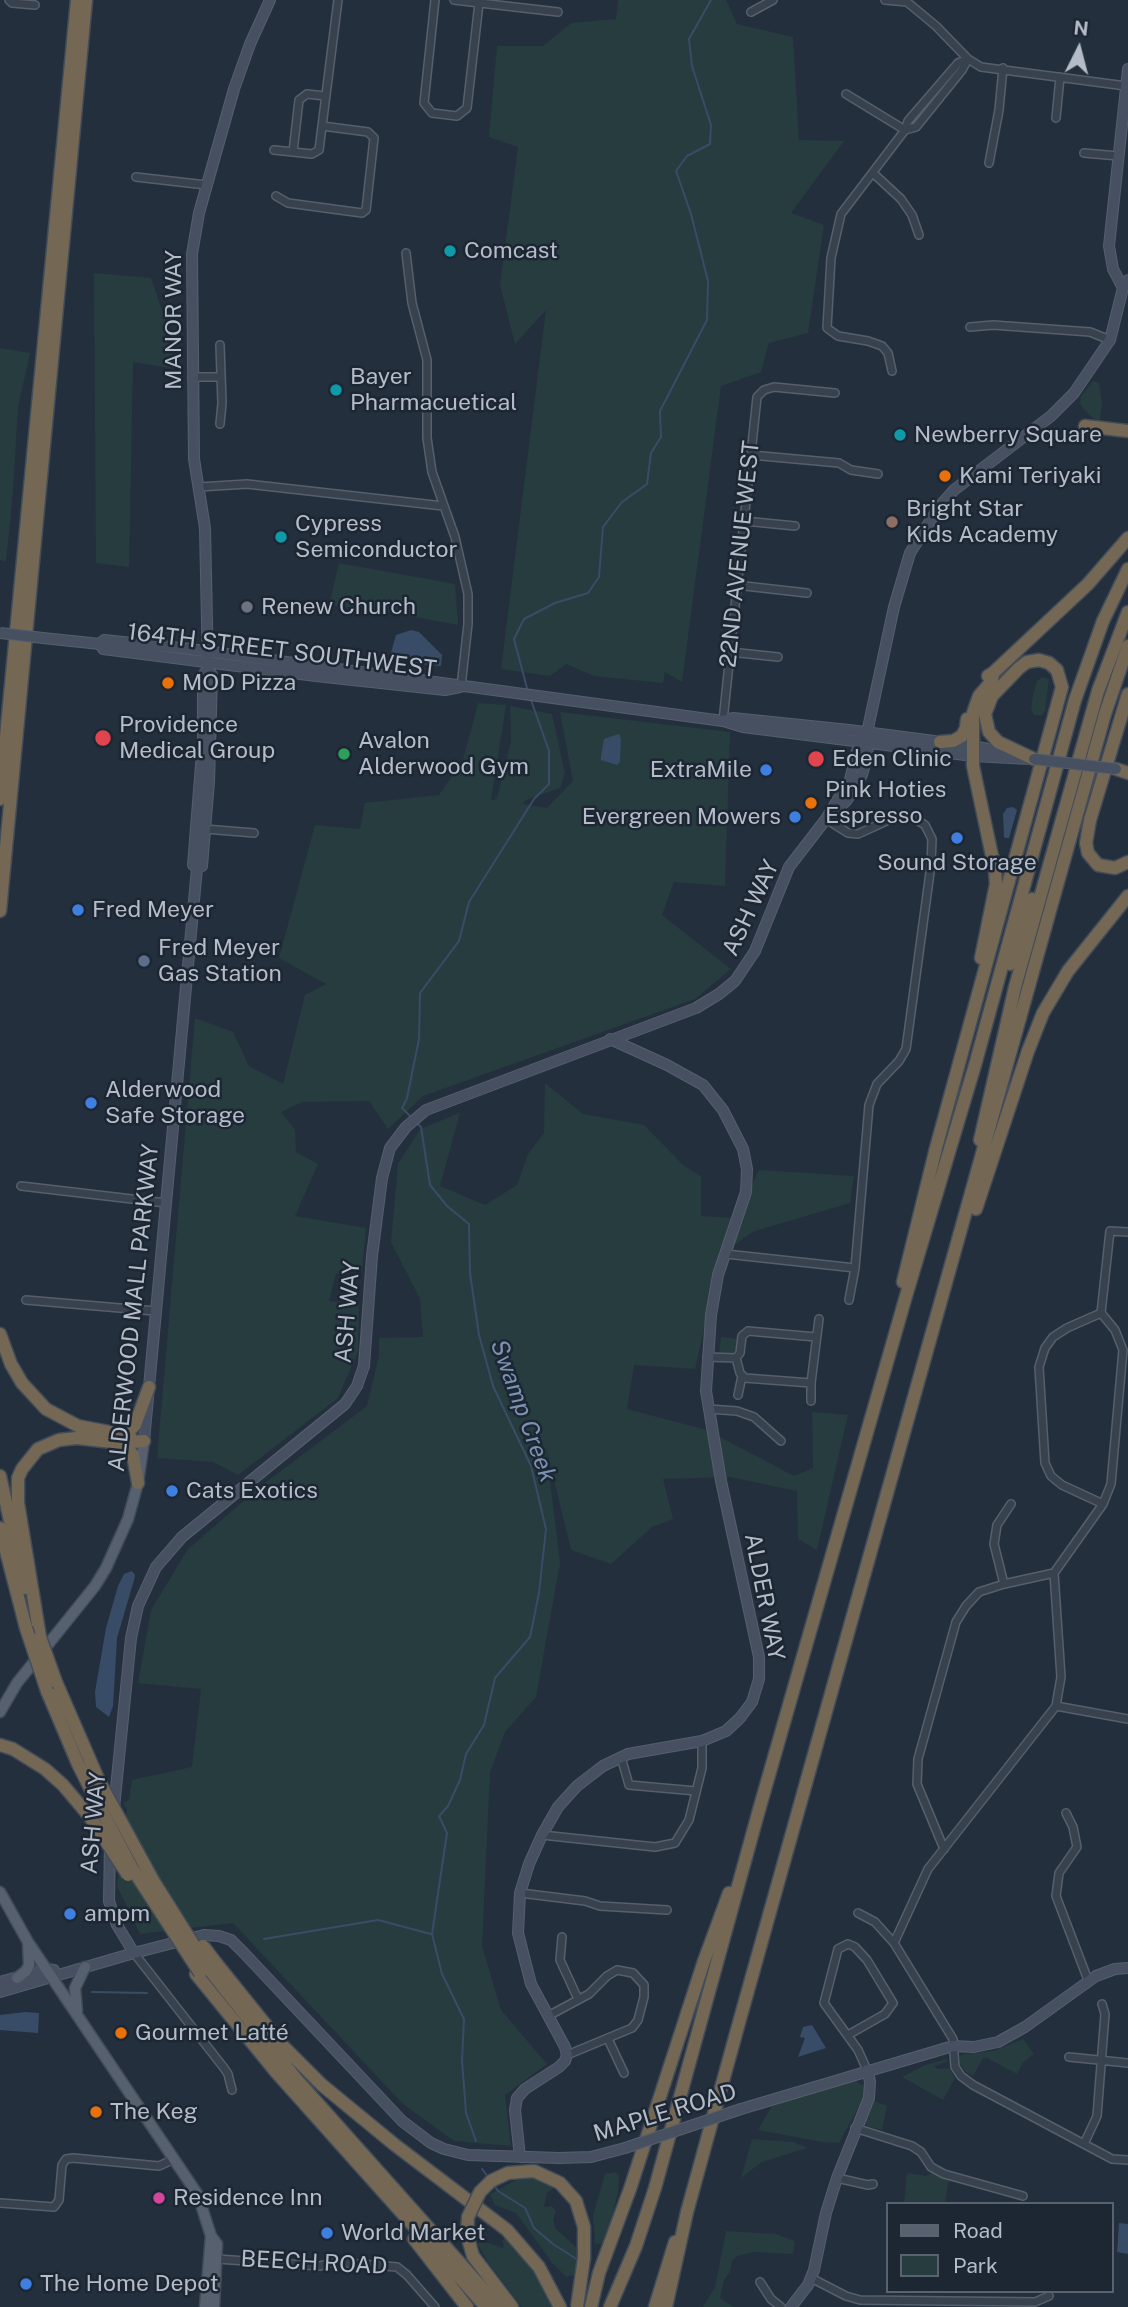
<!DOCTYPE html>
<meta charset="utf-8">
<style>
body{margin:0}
#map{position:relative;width:1128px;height:2307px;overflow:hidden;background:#242f3e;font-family:"Public Sans",sans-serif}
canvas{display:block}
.legend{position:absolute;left:886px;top:2202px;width:228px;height:91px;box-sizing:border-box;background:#1d2633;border:2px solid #59626f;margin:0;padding:9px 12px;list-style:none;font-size:21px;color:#b4bcc9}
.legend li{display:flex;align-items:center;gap:14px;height:35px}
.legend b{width:35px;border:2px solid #59626f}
.north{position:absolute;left:1044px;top:14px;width:70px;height:70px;-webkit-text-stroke:5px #1d2633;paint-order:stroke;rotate:6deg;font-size:19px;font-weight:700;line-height:28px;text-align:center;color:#b4bcc9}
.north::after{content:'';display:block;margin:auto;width:24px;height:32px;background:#b4bcc9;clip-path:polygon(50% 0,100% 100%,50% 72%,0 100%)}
</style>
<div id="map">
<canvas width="1128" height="2307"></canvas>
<ul class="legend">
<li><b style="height:9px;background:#56606e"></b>Road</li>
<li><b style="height:19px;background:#263c3f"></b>Park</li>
</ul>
<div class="north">N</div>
</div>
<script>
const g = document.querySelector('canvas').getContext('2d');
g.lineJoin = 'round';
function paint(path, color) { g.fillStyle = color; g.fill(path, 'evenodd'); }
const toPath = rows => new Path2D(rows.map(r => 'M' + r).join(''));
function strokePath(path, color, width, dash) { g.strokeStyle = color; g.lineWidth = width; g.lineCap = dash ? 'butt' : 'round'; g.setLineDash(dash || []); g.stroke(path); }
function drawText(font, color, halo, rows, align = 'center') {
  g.font = font + ' "Public Sans",sans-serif'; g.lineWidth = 5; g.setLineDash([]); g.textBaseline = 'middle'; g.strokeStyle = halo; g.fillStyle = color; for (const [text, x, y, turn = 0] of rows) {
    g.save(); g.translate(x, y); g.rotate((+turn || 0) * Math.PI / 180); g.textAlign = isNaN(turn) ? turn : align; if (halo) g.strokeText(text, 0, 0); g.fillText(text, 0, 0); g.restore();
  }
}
paint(toPath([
 [618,0,726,0,737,24,793,37,799,140,844,141,791,213,824,225,808,333,769,343,761,372,721,386,682,682,665,672,663,683,594,676,566,664,550,676,501,669,546,310,515,344,500,285,518,147,489,137,497,46,543,46,571,23,616,19],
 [94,273,151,278,182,370,133,362,129,567,96,563],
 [0,348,30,353,18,408,12,503,6,561,0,560],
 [1093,381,1099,383,1102,403,1100,420,1094,419,1083,409,1080,403,1081,396],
 [339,563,455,584,458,625,377,610,329,605],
 [1042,677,1049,679,1045,711,1041,716,1034,715,1031,709,1033,695,1037,681],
 [478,703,506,705,491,800,494,800,497,798,511,741,510,706,552,714,565,773,560,788,526,800,523,804,547,808,573,781,560,712,730,732,725,886,674,882,662,915,731,969,695,999,423,1096,388,1129,369,1101,302,1102,281,1112,295,1130,296,1152,318,1164,295,1216,366,1228,362,1271,336,1274,329,1301,359,1305,358,1351,338,1398,238,1475,213,1462,157,1458,195,1018,233,1032,249,1066,283,1084,305,995,326,984,279,958,315,825,360,829,365,803,439,795,463,760],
 [545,1083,583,1114,644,1125,684,1166,701,1176,701,1216,735,1218,759,1170,854,1176,850,1203,752,1232,721,1255,695,1369,634,1365,627,1409,707,1430,794,1476,813,1468,812,1412,848,1415,817,1550,798,1539,797,1491,730,1477,663,1479,673,1519,652,1527,611,1564,571,1550,546,1447,560,1563,536,1697,505,1732,490,1772,482,1946,501,2010,547,2064,505,2095,511,2146,454,2141,403,2104,233,1923,140,1934,117,1886,127,1810,123,1803,129,1800,132,1780,192,1767,201,1689,138,1683,151,1610,188,1549,261,1486,367,1406,379,1356,379,1338,423,1337,420,1299,391,1242,398,1164,420,1129,460,1113,440,1186,485,1205,517,1185,528,1154,544,1133],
 [721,1337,738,1339,735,1353,719,1354],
 [1023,2039,1034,2054,1023,2062,1017,2074,987,2058,983,2058,973,2076,966,2072,960,2064,960,2056,964,2054,993,2051],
 [947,2059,947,2062,934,2066,937,2069,949,2068,955,2078,943,2100,902,2077,925,2065],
 [853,2079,863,2086,864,2092,862,2101,839,2143,822,2142,758,2130,772,2106],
 [874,2101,887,2106,882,2130,867,2126,864,2123],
 [752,2139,794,2142,807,2148,762,2162,741,2178],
 [615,2172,619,2175,618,2192,608,2234,604,2243,595,2244,593,2216,605,2174],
 [932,2172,952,2179,948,2183,945,2204,904,2204,907,2173,927,2176],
 [538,2176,556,2186,547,2193,544,2207,552,2206,556,2211,553,2220,555,2228,576,2247,579,2264,577,2274,567,2277,553,2264,516,2213,495,2205,490,2194,522,2177],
 [726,2231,776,2234,795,2241,793,2254,753,2252,737,2256,732,2261,730,2272,724,2280,720,2298,734,2307,703,2307,715,2287],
 [505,2238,515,2247,534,2271,552,2307,522,2307,488,2262,477,2243,488,2243,503,2248,504,2244,502,2241]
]), '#263c3f');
paint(toPath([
 [411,630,419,632,442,655,441,666,418,664,390,656,396,635],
 [619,734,621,739,620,762,617,765,601,760,601,757,604,739],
 [1013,807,1017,810,1009,838,1006,838,1004,837,1003,814,1007,808],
 [132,1571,135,1575,134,1580,117,1638,113,1706,109,1717,96,1707,95,1692,106,1628,118,1586,124,1574],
 [25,2012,39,2013,38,2033,0,2030,0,2015],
 [812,2025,826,2048,798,2057,805,2038,800,2037,803,2027],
 [1119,2223,1128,2224,1128,2254,1117,2252]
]), '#394c67');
strokePath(toPath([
 [528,692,514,639,524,619,555,603,588,593,599,577,603,527,622,502,647,484,651,453,661,437,660,411,707,320,708,281,691,214,676,171,687,156,710,144,711,125,692,66,689,39,711,0],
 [412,1118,402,1108,407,1098,419,1039,420,993,459,941,469,902,534,799,549,784,549,751,531,700],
 [416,1122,421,1127,430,1185,447,1206,469,1224,470,1273,479,1335,493,1386,531,1466,546,1529,539,1593,530,1637,495,1678,484,1725,466,1754,460,1780,448,1806,439,1816,447,1833,432,1934,442,1974,464,2019,462,2061,466,2113,476,2141],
 [264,1939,378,1920,431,1934],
 [92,1992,147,1993],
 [482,2169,488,2177],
 [493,2184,498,2191,525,2208,534,2228,553,2244,578,2260]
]), '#394c67', 2);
const street = toPath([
 [9,0,12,3,35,5],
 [435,0,424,103,432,113,457,116,467,108,479,3],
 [454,0,558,12],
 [885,0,907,2,936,26,968,59,981,67,1126,86],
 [751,12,773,0],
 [846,94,905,130],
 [1056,118,1060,77],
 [905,130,916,127,962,70,968,59],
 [274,150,312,154,319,150,338,0],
 [293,152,299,100,307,94,325,96],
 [1084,153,1118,156],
 [989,163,999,110,1003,68],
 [873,173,901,199,912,215,919,235],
 [136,177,206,185],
 [276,196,288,203,362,213,366,210,374,138,368,132,322,126],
 [406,253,412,303,427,360,427,438,432,472,455,537,468,594,468,624,461,687],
 [970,327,993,325,1090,332,1110,340],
 [220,345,222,403,220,424],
 [892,371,888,353,882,346,868,341,838,336,827,328,831,258,841,214,905,130,908,121,958,63,968,59],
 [192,377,220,377],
 [751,455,839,463,851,470,878,474],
 [199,487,247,484,443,506],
 [744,521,795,526],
 [736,585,807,593],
 [730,652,778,657],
 [723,721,757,397,764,390,774,387,835,393],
 [826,819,848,833,858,834,893,818,910,816,925,825,932,839,931,865,906,1049,899,1061,877,1084,869,1105,855,1268,849,1300],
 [205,829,254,833],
 [21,1186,166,1203],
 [1128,1232,1110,1231,1101,1313,1115,1330,1123,1350,1111,1484,1103,1504,1054,1573,1061,1677,1056,1706,928,1869,894,1943,953,2039,955,2067,961,2076,973,2085,1112,2159,1128,2160],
 [726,1254,855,1268],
 [26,1300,155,1311],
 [1101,1313,1067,1328,1053,1337,1045,1348,1039,1367,1045,1463,1051,1476,1062,1485,1103,1504],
 [707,1357,736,1358,740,1353,742,1336,748,1331,816,1337],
 [736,1358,740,1373,745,1378,811,1383],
 [738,1395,742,1376],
 [811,1401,811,1383,819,1319],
 [708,1409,737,1411,754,1417,781,1441],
 [1004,1584,994,1544,997,1525,1011,1504],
 [1056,1706,1128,1719],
 [621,1757,629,1785,696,1791],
 [1066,1813,1073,1827,1077,1847,1059,1873,1056,1896,1088,1980],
 [542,1835,655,1847,675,1843,689,1820,702,1768,702,1741],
 [944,1849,917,1784,918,1759,956,1622,966,1606,979,1592,1004,1584,1054,1573],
 [520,1893,585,1901,600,1906,667,1910],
 [858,1913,875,1922,894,1943],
 [562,1937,560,1960,578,1999],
 [134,1953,224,2068,228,2074,232,2090],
 [548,2016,589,1994,607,1976,617,1970,633,1973,644,1985,644,1997,638,2020,632,2028,567,2055],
 [848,2035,885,2014,893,2003,867,1960,855,1947,848,1944,838,1949,824,2003,858,2050,867,2070],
 [608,2039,624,2073],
 [1069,2057,1128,2063],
 [855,2128,912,2146,921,2152,931,2167,944,2174,1023,2196],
 [1084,2144,1097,2116,1105,2014,1102,2004],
 [837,2178,868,2185,873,2184],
 [0,2203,54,2207,59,2200,62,2165,66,2159,73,2158,159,2166,174,2159],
 [217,2259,320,2266,334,2262,397,2267,407,2275,435,2307],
 [811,2278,846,2296,860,2300,1035,2302,1049,2296],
 [760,2282,771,2299,781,2307]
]);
const secondary = toPath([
 [1123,288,1113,269,1109,246,1128,69],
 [43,638,100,644,104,640,190,649,723,721,743,727,973,756,1030,759],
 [100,644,103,649,316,676,445,690,460,687],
 [723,721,733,718,849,730,973,746,1003,752],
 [830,817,847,800,862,775,868,753,865,742,894,607,910,553,939,507,954,490,1051,416,1074,393,1110,340,1123,288,1128,280],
 [197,868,202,866,209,782,212,675,208,669,205,528,194,459,192,254,199,213,234,89,250,44,270,0],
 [144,1441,197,868,193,865,203,740,203,675,208,669],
 [114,1808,131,1638,138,1606,156,1567,182,1537,345,1404,357,1386,364,1366,372,1256,382,1178,390,1148,406,1127,426,1110,696,1008,719,994,735,981,755,951,789,867,826,819,850,780,857,751,865,742],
 [110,1844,109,1901,117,1925,134,1953],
 [0,1982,47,1969,54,1970],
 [0,1992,134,1953,204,1935,219,1936,231,1940,244,1953,402,2121,431,2143,444,2149,468,2155,559,2158,591,2157,625,2148],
 [741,2109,953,2046,974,2047,998,2042,1025,2027,1096,1976,1115,1969,1128,1968],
 [520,2157,515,2110,517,2098,525,2089,559,2067,565,2061,567,2055,565,2047,531,1984,518,1933,520,1893,529,1864,542,1835,558,1807,577,1786,603,1766,628,1754,702,1741,726,1731,740,1718,752,1702,759,1679,759,1657,721,1481,706,1391,711,1315,718,1275,746,1192,747,1169,743,1149,723,1110,703,1085,667,1065,610,1039],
 [791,2307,808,2285,814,2270,826,2213,837,2178,869,2098,870,2081,867,2070]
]);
const primary = toPath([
 [0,1712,17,1683,95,1586,106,1568,128,1519,138,1483,144,1441],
 [0,1892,28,1942,198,2195,211,2236,217,2244,214,2307],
 [17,1978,26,1971,29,1965,28,1942],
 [77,2011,75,1988,85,1967],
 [205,2307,211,2236]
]);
const highway = toPath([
 [1085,426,1128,431],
 [988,676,993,673,1088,584,1128,538],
 [1128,694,1090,820,1086,843,1088,853,1098,865,1115,868,1128,862],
 [940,742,953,741,962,736,966,728,967,719],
 [1116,769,1128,773],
 [0,799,77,0],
 [0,911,86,0],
 [981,958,996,884,995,870,973,766,973,713,979,696,992,681,993,673],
 [1010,964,1032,899],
 [980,1140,1015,987,1098,691,1128,612],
 [976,1209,1028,1051,1043,1013,1068,971,1128,896],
 [903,1282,936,1148,1062,687,1057,670,1049,663,1039,660,1027,662,1019,668,992,696,985,714,989,732,998,742,1034,759],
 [0,1334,11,1364,22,1383,46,1409,78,1426,130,1436],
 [118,1434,129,1431,135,1425,149,1387],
 [118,1443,127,1447,133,1455,138,1483],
 [0,1476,25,1588],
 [0,1528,26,1628],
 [40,1637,18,1503,18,1478,22,1469,38,1449,59,1440,77,1438,121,1443,144,1441],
 [56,1682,99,1781],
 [47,1691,78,1764,99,1806],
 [0,1745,13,1749,45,1769,63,1785,90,1817],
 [216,1963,282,2045,322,2085,395,2145,507,2230,539,2267,560,2307],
 [208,1968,297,2080,499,2307],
 [196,1974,276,2072,486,2307],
 [468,2217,467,2235,473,2256,512,2307],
 [414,2239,467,2307],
 [591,2307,599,2273,630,2189,704,1961,729,1893],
 [610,2307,636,2246,655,2188,759,1810,906,1296,975,1065,1075,700,1103,621,1128,569],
 [655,2307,675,2242],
 [666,2307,687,2212,740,2019,1105,714,1128,646]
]);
strokePath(street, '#565f6c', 10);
strokePath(secondary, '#565f6c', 12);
strokePath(primary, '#414a57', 13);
strokePath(highway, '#434c59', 15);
strokePath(street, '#38414e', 7);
strokePath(secondary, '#465061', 10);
strokePath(primary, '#56606e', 10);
strokePath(highway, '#746855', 12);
const secondaryBridge = toPath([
 [0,633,43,638],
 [1034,759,1116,769],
 [625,2148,741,2109]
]);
const highwayBridge = toPath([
 [26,1628,47,1691],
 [40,1637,56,1682],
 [99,1781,154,1882,208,1968],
 [99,1806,132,1868,200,1973],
 [90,1817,128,1875],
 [203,1946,216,1963],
 [468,2217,480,2192,491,2181,508,2173,534,2171,560,2183,576,2201,584,2227,584,2258,577,2307]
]);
strokePath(secondaryBridge, '#565f6c', 12, []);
strokePath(highwayBridge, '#434c59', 15, []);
strokePath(secondaryBridge, '#465061', 10);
strokePath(highwayBridge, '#746855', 12);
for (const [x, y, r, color] of [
 [450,251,7,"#0f9aa8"],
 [336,390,7,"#0f9aa8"],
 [900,435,7,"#0f9aa8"],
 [945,476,7,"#e8710a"],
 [892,522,7,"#8d6e63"],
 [281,537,7,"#0f9aa8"],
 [247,607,7,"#6b7280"],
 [168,683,7,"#e8710a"],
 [103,738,9,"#e0444e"],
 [344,754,7,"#2e9e5b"],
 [816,759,9,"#e0444e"],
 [766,770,7,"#3f7fe0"],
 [811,803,7,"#e8710a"],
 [795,817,7,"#3f7fe0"],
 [957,838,7,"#3f7fe0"],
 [78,910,7,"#3f7fe0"],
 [144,961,7,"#5c6f8a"],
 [91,1103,7,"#3f7fe0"],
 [172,1491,7,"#3f7fe0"],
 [70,1914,7,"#3f7fe0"],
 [121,2033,7,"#e8710a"],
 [96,2112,7,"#e8710a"],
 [159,2198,7,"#d1479c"],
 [327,2233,7,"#3f7fe0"],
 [26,2284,7,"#3f7fe0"]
]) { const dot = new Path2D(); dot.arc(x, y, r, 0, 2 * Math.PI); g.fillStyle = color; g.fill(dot); strokePath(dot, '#1d2633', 2.5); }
drawText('23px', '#b4bcc9', '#1d2633', [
 ["Comcast",464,251],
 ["Bayer",350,377],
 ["Pharmacuetical",350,403],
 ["Newberry Square",914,435],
 ["Kami Teriyaki",959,476],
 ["Bright Star",906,509],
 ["Kids Academy",906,535],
 ["Cypress",295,524],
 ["Semiconductor",295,550],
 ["Renew Church",261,607],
 ["MOD Pizza",182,683],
 ["Providence",119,725],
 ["Medical Group",119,751],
 ["Avalon",358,741],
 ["Alderwood Gym",358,767],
 ["Eden Clinic",832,759],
 ["ExtraMile",752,770,"right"],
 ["Pink Hoties",825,790],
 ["Espresso",825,816],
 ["Evergreen Mowers",781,817,"right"],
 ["Sound Storage",957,863,"center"],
 ["Fred Meyer",92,910],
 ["Fred Meyer",158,948],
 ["Gas Station",158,974],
 ["Alderwood",105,1090],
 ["Safe Storage",105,1116],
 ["Cats Exotics",186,1491],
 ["ampm",84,1914],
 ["Gourmet Latté",135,2033],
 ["The Keg",110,2112],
 ["Residence Inn",173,2198],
 ["World Market",341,2233],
 ["The Home Depot",40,2284]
], 'left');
drawText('23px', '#b4bcc9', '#1d2633', [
 ["MANOR WAY",174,320,-90],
 ["22ND AVENUE WEST",740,554,-84],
 ["164TH STREET SOUTHWEST",282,651,7],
 ["ASH WAY",751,908,-65],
 ["ALDERWOOD MALL PARKWAY",134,1308,-84],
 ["ASH WAY",348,1312,-85],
 ["ALDER WAY",764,1597,79],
 ["ASH WAY",94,1823,-85],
 ["MAPLE ROAD",665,2113,-17],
 ["BEECH ROAD",314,2263,3]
]);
drawText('italic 24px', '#7c92b1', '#1d2633', [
 ["Swamp Creek",523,1411,70]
]);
</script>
